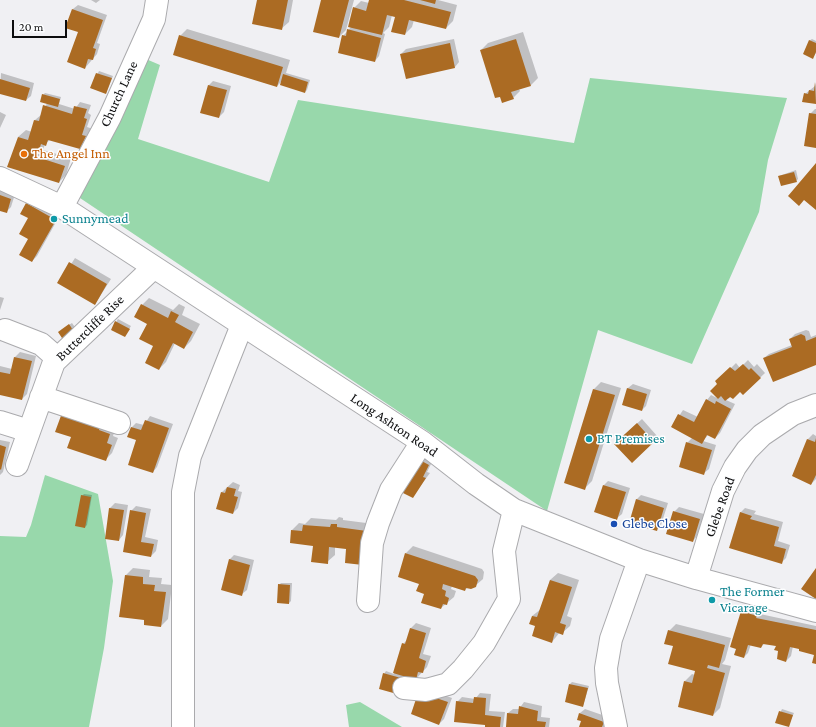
<!DOCTYPE html>
<style>
body{margin:0}
#map{position:relative;width:816px;height:727px;overflow:hidden;background:#f0f0f3;font-family:"Crimson Pro",serif}
canvas{display:block}
.scale{position:absolute;left:12px;top:20px;width:55px;height:18px;box-sizing:border-box;border:2px solid #0d0d0e;border-top:0;padding-left:5px;font-size:12px;line-height:14px;white-space:nowrap;color:#0d0d0e;-webkit-text-stroke:3px #fdfeff;paint-order:stroke}
</style>
<div id="map">
<canvas width="816" height="727"></canvas>
<div class="scale">20 m</div>
</div>
<script>
const g = document.querySelector('canvas').getContext('2d');
g.lineJoin = 'round';
function paint(path, color) { g.fillStyle = color; g.fill(path, 'evenodd'); }
const toPath = rows => new Path2D(rows.map(r => 'M' + r).join(''));
function strokePath(path, color, width, dash) { g.strokeStyle = color; g.lineWidth = width; g.lineCap = dash ? 'butt' : 'round'; g.setLineDash(dash || []); g.stroke(path); }
function drawText(font, color, halo, rows, align = 'center') {
  g.font = font + ' "Crimson Pro",serif'; g.lineWidth = 3; g.setLineDash([]); g.textBaseline = 'middle'; g.strokeStyle = halo; g.fillStyle = color; for (const [text, x, y, turn = 0] of rows) {
    g.save(); g.translate(x, y); g.rotate((+turn || 0) * Math.PI / 180); g.textAlign = isNaN(turn) ? turn : align; if (halo) g.strokeText(text, 0, 0); g.fillText(text, 0, 0); g.restore();
  }
}
paint(toPath([
 [146,59,160,65,138,139,269,182,298,100,574,143,590,78,787,98,768,160,759,212,692,364,598,330,547,511,80,198,84,182],
 [45,475,98,494,113,581,104,648,89,727,0,727,0,536,26,537,31,525],
 [360,702,402,727,349,727,346,705]
]), '#98d8ab');
paint(toPath([
 [91,0,100,0,96,3],
 [258,0,293,0,289,22,281,29],
 [322,0,354,0,346,30,339,37],
 [370,0,438,0,457,5,453,21,446,28,414,20,412,27,405,34,396,17,392,15,389,27,383,33,385,34,379,56,375,61,343,36,351,27,354,8,361,1,369,3],
 [78,5,107,15,97,43,100,44,97,54,85,68,80,32,67,27,73,9],
 [187,29,290,60,286,73,310,80,307,90,305,92,283,80,277,86,180,36],
 [523,32,538,78,531,85,519,89,520,91,513,98,481,50,488,43],
 [454,39,459,62,455,67,401,54,406,49],
 [812,39,816,41,816,53,813,57,809,41],
 [99,71,113,76,106,93,91,88],
 [1,73,34,83,31,96,26,100,0,93],
 [213,81,231,86,224,112,219,117,208,86],
 [816,82,816,103,804,101,805,94,815,86],
 [45,93,61,97,59,104,75,109,80,102,91,105,88,113,91,115,87,127,93,129,87,141,80,148,51,139,45,144,43,150,71,158,66,175,59,182,18,137,26,130,32,132,35,120,42,114,47,103,43,95],
 [815,109,816,109,816,147,810,114],
 [0,112,6,115,0,128],
 [796,170,798,179,796,181,779,176],
 [0,189,15,194,11,207,7,211,0,209],
 [31,199,60,215,37,256,32,261,29,238,30,218,27,204],
 [75,258,111,279,95,304,59,283],
 [0,297,4,298,0,310],
 [149,298,173,310,179,304,185,307,182,315,200,324,191,341,184,348,175,343,166,362,159,369,149,323,142,305],
 [118,319,131,326,125,336,112,329],
 [72,323,77,330,61,330],
 [806,330,809,331,811,337,816,335,816,364,764,358,769,354,792,345,790,339,795,334],
 [20,352,36,356,27,394,22,399,0,394,0,366,12,369,15,357],
 [748,360,754,367,757,364,765,373,743,394,740,391,726,400,735,404,720,433,715,438,708,435,703,441,716,445,709,469,704,473,687,443,693,437,672,427,683,410,698,417,707,400,711,395,719,399,711,391,719,384,717,382,736,363,740,368],
 [601,382,621,388,592,481,585,488,594,389],
 [633,384,651,390,646,406,642,410,623,404,628,388],
 [70,406,116,427,113,436,118,438,112,453,105,460,72,437],
 [150,416,173,424,157,467,153,472,132,427,136,423,144,425],
 [642,419,658,437,654,442,620,439],
 [813,434,816,436,816,479,811,484,793,476,808,439],
 [0,440,10,442,3,472,0,475],
 [423,455,433,460,427,472,430,473,412,497],
 [608,481,630,488,622,514,617,518,604,485],
 [233,482,240,485,238,491,242,492,238,508,233,513,217,508,222,492],
 [84,494,92,495,87,525,85,527,82,496],
 [641,495,668,503,661,525,656,530,636,500],
 [115,503,128,505,123,535,119,540,106,538,110,508],
 [136,506,151,509,145,537,158,540,156,551,151,556,124,551,131,511],
 [679,507,704,514,697,536,693,541,674,512],
 [745,508,756,511,754,514,783,522,778,541,790,545,786,558,781,563,740,513],
 [339,517,343,518,343,520,374,524,347,548,335,547,335,555,327,562,314,545,292,530,299,523,305,524,311,518,336,520],
 [413,546,482,569,484,572,483,579,475,586,468,587,465,590,452,586,451,589,456,591,454,597,441,608,425,593,406,553],
 [234,555,254,560,247,590,242,594,229,560],
 [133,568,150,570,149,577,162,578,161,584,172,585,168,619,161,626,145,619,126,575],
 [558,573,579,580,567,616,572,618,570,626,562,633,560,632,552,642,536,626,532,616,541,609,550,580],
 [281,583,292,583,291,601,289,603,279,585],
 [746,607,761,611,760,614,816,626,816,663,815,655,793,646,791,656,786,661,777,646,765,643,761,647,751,644,748,653,744,657,737,648,742,611],
 [416,623,431,628,423,654,431,656,427,667,416,679,403,675,398,691,384,674,386,671,394,674,403,644,407,640,411,628],
 [676,624,731,638,725,660,722,664,731,666,720,708,713,715,679,706,685,681,692,674,695,675,697,670,674,645,669,631],
 [572,682,589,686,583,706,570,684],
 [433,691,452,698,444,719,439,724],
 [480,693,491,694,489,711,505,712,503,727,486,727,487,724,457,702,462,697,475,699],
 [524,702,542,706,541,717,550,718,549,727,507,727,508,713,513,709,519,709],
 [585,709,608,717,605,727,580,727,582,721,580,713],
 [782,709,794,713,788,726,776,722]
]), '#0003');
paint(toPath([
 [257,0,288,0,282,30,252,24],
 [321,0,349,0,339,38,313,32],
 [369,0,404,0,451,12,446,29,409,20,405,35,391,32,395,17,387,15,382,35,348,27,353,7,366,11],
 [420,0,436,0,435,4],
 [72,9,103,20,93,48,96,49,93,60,88,59,85,69,67,62,78,32,65,28],
 [347,29,381,38,375,62,338,53,342,35,346,36],
 [179,35,283,67,277,87,173,55],
 [516,39,531,86,511,92,514,99,502,103,500,97,495,98,480,50],
 [809,40,816,43,816,52,813,59,803,54],
 [450,43,455,68,406,79,400,54],
 [96,73,112,78,106,94,90,88],
 [283,74,308,82,305,93,280,85],
 [0,79,30,88,26,101,0,94],
 [815,82,816,104,802,102,804,93,808,94,809,90,814,91],
 [208,85,227,90,219,118,200,113],
 [42,94,60,99,58,107,40,102],
 [43,105,72,114,74,106,87,109,84,118,87,119,82,135,86,136,80,149,48,140,46,146,41,144,37,157,65,166,59,183,7,167,18,137,28,140,34,120,39,121],
 [809,113,816,114,816,148,804,146],
 [816,163,816,210,804,200,799,206,788,196],
 [794,172,797,182,781,186,778,176],
 [0,195,11,199,7,213,0,211],
 [26,203,56,220,32,262,19,255,28,239,19,234,28,218,20,214],
 [69,262,107,284,95,305,57,283],
 [141,304,168,318,171,311,179,315,175,322,193,332,184,349,173,343,159,370,145,363,153,346,139,339,147,324,134,317],
 [115,321,130,329,125,337,111,330],
 [69,324,75,333,64,341,58,332],
 [801,334,805,336,806,341,816,337,816,365,773,382,763,358,792,347,789,339],
 [14,357,32,361,22,400,0,395,0,372,10,374],
 [743,364,749,370,751,368,761,378,743,395,740,392,733,399,730,397,725,401,721,396,718,399,710,391,717,384,715,381,730,367,735,371],
 [627,388,647,394,642,411,622,405],
 [593,389,615,395,585,490,564,483],
 [706,399,715,404,716,401,731,409,715,439,707,435,702,444,671,427,678,414,694,422],
 [62,413,100,426,99,430,110,434,107,443,112,445,106,461,67,448,71,437,55,432],
 [145,420,169,428,153,473,128,465,136,440,127,437,131,427,141,430],
 [637,423,654,442,632,463,614,444],
 [816,438,816,475,811,485,792,476,807,439,815,442],
 [686,442,712,450,704,475,679,467],
 [0,445,6,447,1,470,0,469],
 [418,459,429,465,423,477,426,478,413,498,401,492],
 [603,485,626,492,617,520,594,512],
 [227,487,236,489,234,496,238,497,233,514,216,509,221,492,225,493],
 [81,495,91,497,85,528,75,526],
 [636,499,664,508,657,531,629,523],
 [109,508,124,510,119,541,105,539],
 [130,510,146,513,141,542,154,544,151,557,123,552],
 [673,511,700,519,693,542,666,534],
 [740,512,752,516,750,519,779,527,774,546,786,549,782,564,729,548],
 [331,524,337,524,337,527,367,531,363,565,345,563,346,549,329,547,328,564,311,562,313,546,290,543,291,530,302,531,303,525,330,527],
 [405,553,475,576,478,580,476,587,471,589,466,588,465,591,443,584,442,589,446,591,445,596,449,598,447,605,443,604,441,609,421,603,424,594,416,591,419,584,398,577],
 [229,559,250,565,242,596,221,590],
 [816,568,816,599,801,589],
 [125,575,143,577,143,584,155,585,154,591,166,592,161,627,144,625,144,620,119,617],
 [550,580,572,587,560,623,566,625,563,635,555,632,552,643,532,636,535,626,529,624,532,616,537,617],
 [278,584,290,585,289,604,277,603],
 [741,611,757,616,756,618,816,630,816,664,812,663,814,655,799,651,799,649,790,647,786,662,777,659,778,651,774,650,776,646,763,644,761,648,748,645,744,658,734,655,736,649,730,647],
 [410,628,426,633,419,658,426,661,423,673,418,672,416,680,393,673,402,643,405,644],
 [668,630,725,645,719,668,708,665,707,668,725,673,713,716,678,707,684,681,692,683,695,671,668,664,673,646,664,644],
 [383,673,401,678,397,694,379,689],
 [569,684,588,688,583,707,565,702],
 [427,695,448,702,439,725,411,714,417,696],
 [474,697,486,698,485,715,501,717,500,727,485,727,485,725,454,722,456,701,473,703],
 [519,706,538,711,537,721,546,722,545,727,506,727,507,713,518,714],
 [779,711,793,715,789,727,775,723],
 [579,713,604,722,602,727,579,727,581,721,577,720]
]), '#ab6b23');
const minor = toPath([
 [0,178,62,207,422,442,476,484,514,510,639,560,696,578,816,611],
 [62,207,110,117,154,19,157,0],
 [5,330,41,344,57,358],
 [41,397,119,423],
 [0,422,29,431],
 [17,465,54,362,153,268],
 [696,578,723,491,735,467,747,450,762,435,793,414,816,405],
 [368,601,372,543,378,523,391,490,422,442],
 [404,688,426,690,448,684,463,669,484,643,509,599,504,551,514,510],
 [183,727,183,492,190,456,242,325],
 [616,727,607,683,606,668,611,639,639,560]
]);
strokePath(minor, '#aaaaad', 24);
strokePath(minor, '#fff', 22);
for (const [x, y, r, color] of [
 [24,154,4,"#e8710a"],
 [54,219,4,"#0f9aa8"],
 [589,439,4,"#0f9aa8"],
 [614,524,4,"#1a4fb4"],
 [712,600,4,"#0f9aa8"]
]) { const dot = new Path2D(); dot.arc(x, y, r, 0, 2 * Math.PI); g.fillStyle = color; g.fill(dot); strokePath(dot, '#fdfeff', 1.5); }
drawText('14px', '#0d0d0e', '#fdfeff', [
 ["Church Lane",119,94,-65],
 ["Buttercliffe Rise",90,328,-44],
 ["Long Ashton Road",394,425,34],
 ["Glebe Road",720,507,-70]
]);
drawText('14px', '#c56008', '#fdfeff', [
 ["The Angel Inn",32,154]
], 'left');
drawText('14px', '#0d838f', '#fdfeff', [
 ["Sunnymead",62,219],
 ["BT Premises",597,439],
 ["The Former",720,592],
 ["Vicarage",720,608]
], 'left');
drawText('14px', '#164399', '#fdfeff', [
 ["Glebe Close",622,524]
], 'left');
</script>
